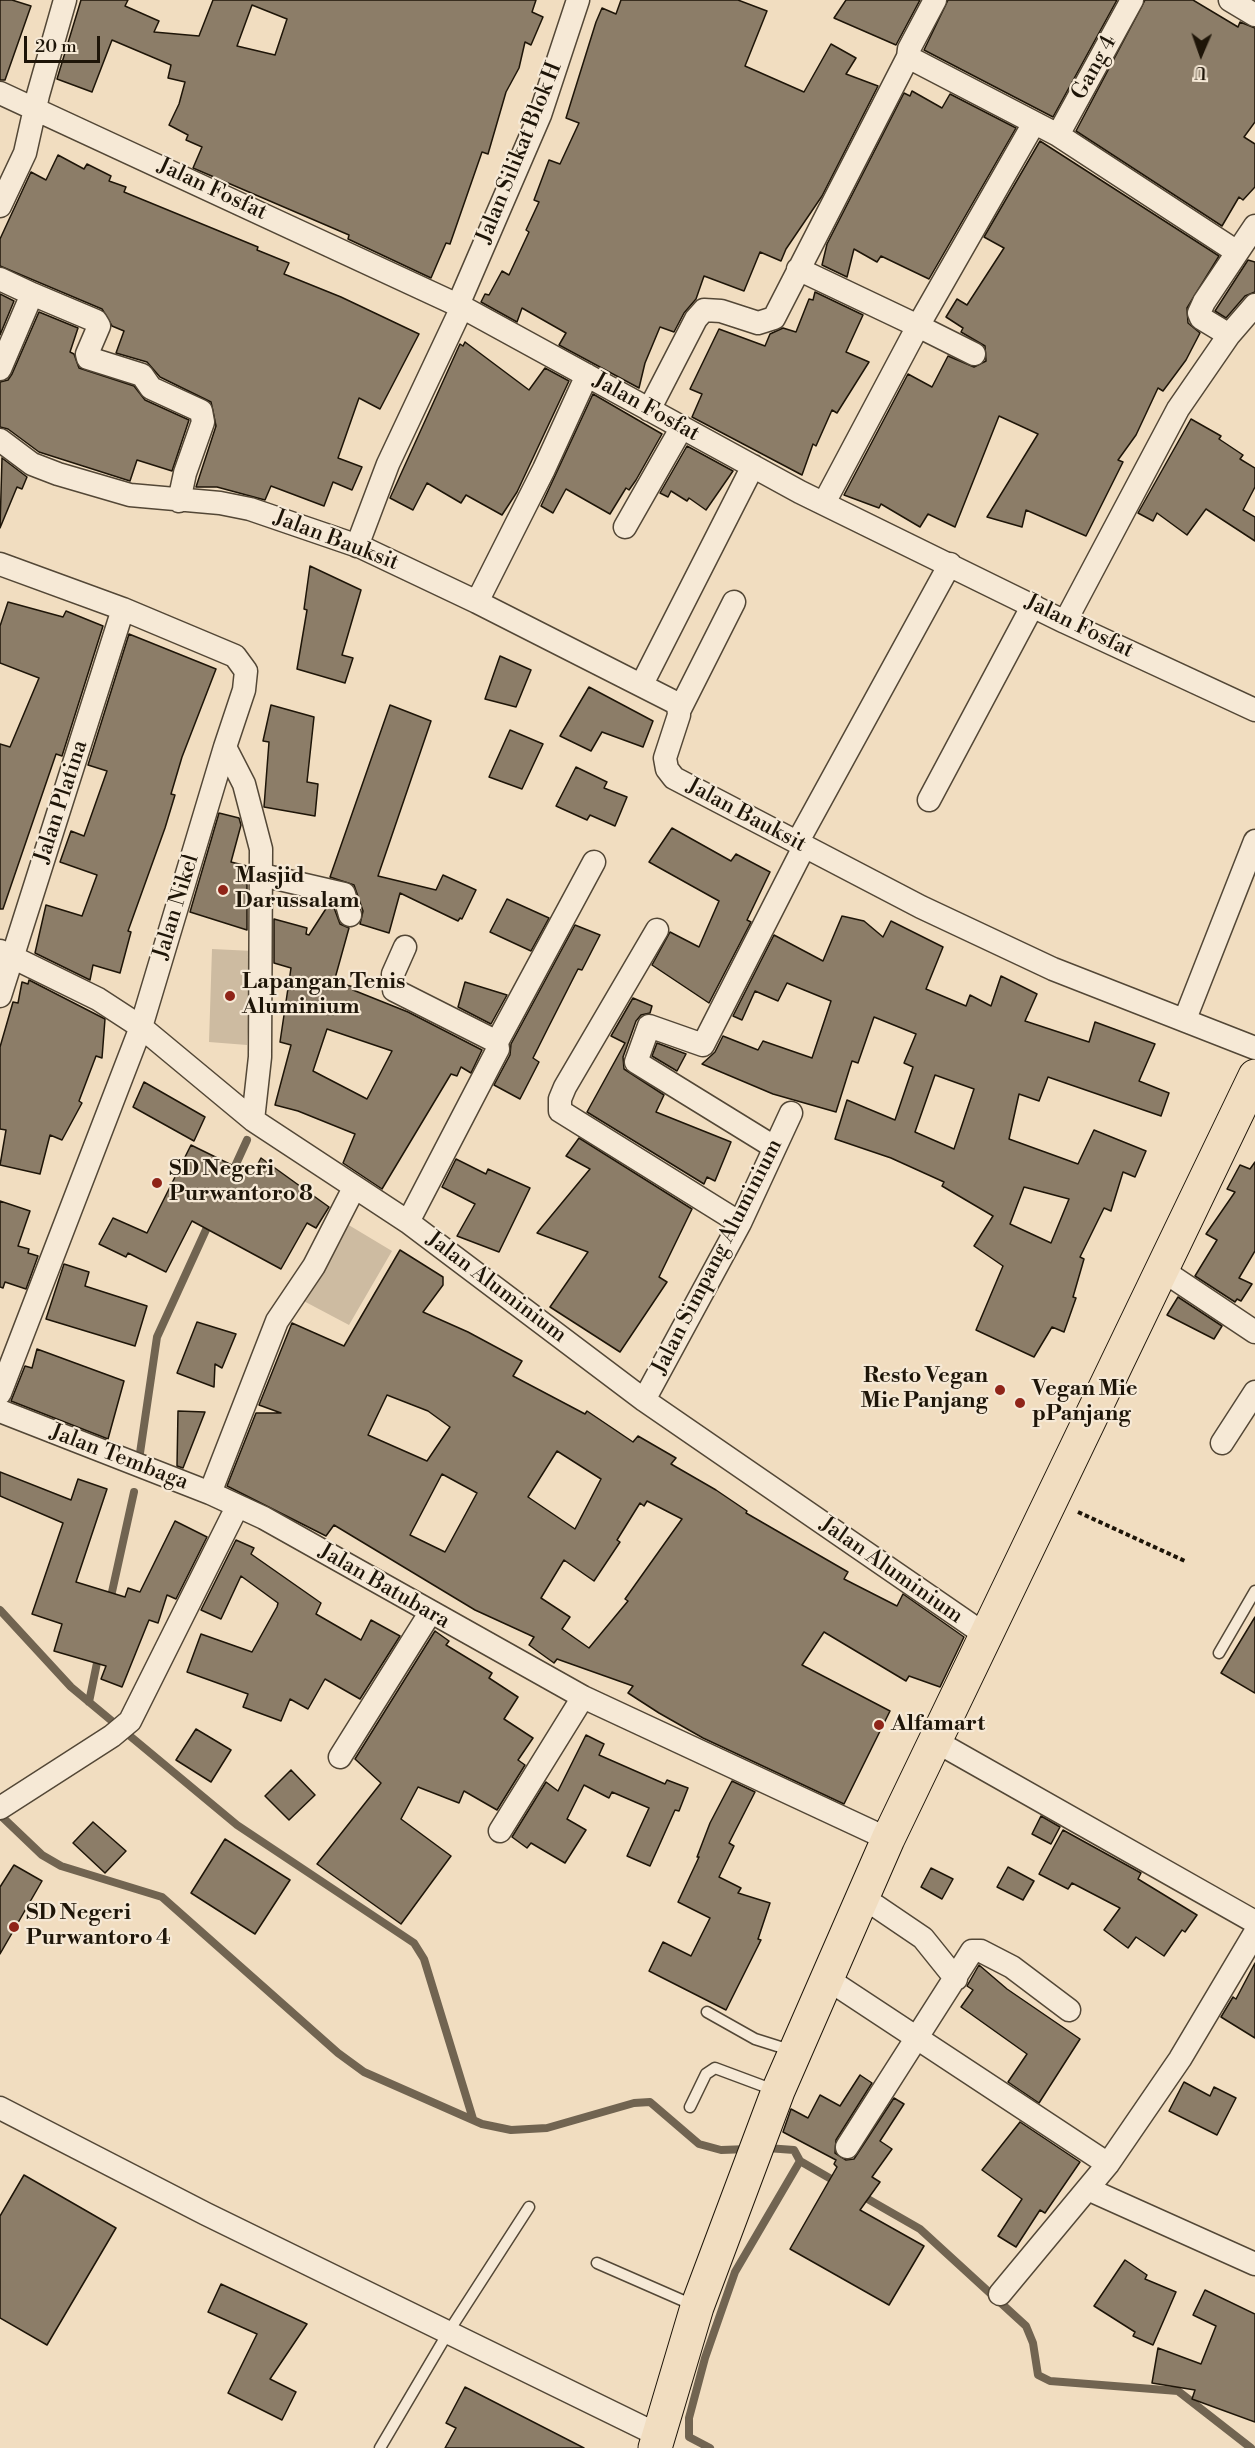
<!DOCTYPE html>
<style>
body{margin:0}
#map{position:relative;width:1255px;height:2448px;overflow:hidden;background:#f1ddc0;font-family:"Libre Bodoni",serif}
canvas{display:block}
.north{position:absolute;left:1171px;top:24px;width:60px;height:60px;-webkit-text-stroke:4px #f6e9d6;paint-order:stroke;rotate:182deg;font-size:16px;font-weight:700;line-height:24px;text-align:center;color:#1e1508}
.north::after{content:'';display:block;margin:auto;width:21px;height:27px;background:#1e1508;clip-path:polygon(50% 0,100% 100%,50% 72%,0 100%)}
.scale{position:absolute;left:24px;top:36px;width:76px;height:27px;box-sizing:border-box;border:3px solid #1e1508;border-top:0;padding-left:8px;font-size:18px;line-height:21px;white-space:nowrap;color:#1e1508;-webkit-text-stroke:4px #f6e9d6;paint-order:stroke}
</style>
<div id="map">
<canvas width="1255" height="2448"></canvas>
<div class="north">U</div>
<div class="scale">20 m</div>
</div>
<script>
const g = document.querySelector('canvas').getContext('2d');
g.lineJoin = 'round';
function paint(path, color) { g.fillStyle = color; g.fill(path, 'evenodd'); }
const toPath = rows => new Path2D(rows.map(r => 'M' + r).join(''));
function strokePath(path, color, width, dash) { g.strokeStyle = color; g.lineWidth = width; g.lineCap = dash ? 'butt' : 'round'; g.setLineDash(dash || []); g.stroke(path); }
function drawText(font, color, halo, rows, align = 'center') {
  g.font = font + ' "Libre Bodoni",serif'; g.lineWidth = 4.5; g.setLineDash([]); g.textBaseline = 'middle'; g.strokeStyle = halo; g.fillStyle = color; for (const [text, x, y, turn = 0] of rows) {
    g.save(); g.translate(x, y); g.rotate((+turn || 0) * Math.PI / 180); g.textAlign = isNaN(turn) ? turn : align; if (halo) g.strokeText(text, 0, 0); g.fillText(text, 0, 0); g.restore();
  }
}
paint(toPath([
 [212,949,253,951,247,1045,209,1042],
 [347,1224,392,1251,349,1325,298,1298]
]), '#cdbba1');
strokePath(toPath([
 [231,1175,247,1140],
 [140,1453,157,1337,210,1221],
 [110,1601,134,1492],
 [0,1610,71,1687,237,1825,414,1943,424,1959,473,2119],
 [89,1702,99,1653],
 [0,1815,42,1855,61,1866,162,1897,338,2053,364,2072,482,2124,511,2130,547,2128,634,2103,650,2102,699,2144,721,2150,749,2149],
 [767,2148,794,2150,800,2161,838,2183],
 [859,2194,920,2229,1026,2326,1033,2343,1038,2375,1050,2381,1178,2391,1251,2448],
 [710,2448,689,2437,689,2418,705,2358,735,2272,800,2161]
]), '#716451', 8);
const building = toPath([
 [0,0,12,0,31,6,5,80,0,80,0,0],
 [81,0,128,0,125,6,159,21,154,32,199,36,213,0,536,0,532,12,543,17,531,45,525,42,519,68,506,92,488,154,482,152,450,244,446,243,431,278,348,239,349,235,193,168,202,147,186,140,188,135,169,125,179,104,185,82,168,78,171,65,112,40,92,92,57,79,81,0],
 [252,5,287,19,275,55,237,46,252,5],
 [621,0,738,0,767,11,745,66,804,92,831,44,856,58,846,74,878,86,822,196,786,249,781,261,760,252,744,291,704,276,696,299,684,313,674,332,660,327,645,363,639,388,559,345,566,333,522,308,517,322,481,302,485,294,489,295,502,271,509,275,529,232,526,230,539,202,534,200,549,160,560,164,579,123,566,118,596,22,602,8,616,14,621,0],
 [846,0,920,0,896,45,834,18,846,0],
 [948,0,1117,0,1053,117,924,50,948,0],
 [1145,0,1193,0,1238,27,1240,22,1255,28,1255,122,1244,137,1255,144,1255,187,1243,200,1239,197,1222,226,1076,131,1145,0],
 [912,91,942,108,950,94,1016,128,929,279,881,256,877,262,854,249,847,277,822,265,827,244,904,93,910,96,912,91],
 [1040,141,1219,256,1187,308,1188,323,1200,333,1186,360,1163,391,1158,388,1136,435,1118,460,1123,462,1086,536,1026,510,1022,527,987,517,1038,434,999,416,955,527,928,514,920,527,881,504,879,508,844,495,908,374,932,387,948,356,974,367,986,361,985,346,961,332,963,328,946,317,957,299,967,305,1004,248,984,237,1040,141],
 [58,155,84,169,87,164,111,176,109,181,126,187,124,192,258,247,257,250,289,263,284,274,341,297,419,334,380,409,359,398,338,458,362,467,352,490,333,482,324,506,271,486,265,500,217,487,196,487,216,426,211,402,160,377,147,362,116,353,124,331,112,326,102,309,0,266,0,239,31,172,46,180,58,155],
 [1248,260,1255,262,1255,292,1245,296,1226,318,1215,311,1248,260],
 [815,292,863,315,846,352,869,362,837,413,832,410,816,446,813,444,802,475,692,417,702,394,690,389,719,329,765,346,770,334,783,328,796,332,809,299,813,300,815,292],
 [0,294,14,301,0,335,0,294],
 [39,312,78,328,70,352,74,354,79,368,134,386,145,400,189,420,172,471,137,460,130,481,39,452,8,429,0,427,0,382,8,380,12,374,39,312],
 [465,342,529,390,545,368,569,381,517,492,502,515,466,495,461,503,427,483,413,510,390,498,460,344,463,346,465,342],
 [593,394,662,434,636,480,629,490,626,488,610,514,566,489,553,513,541,506,593,394],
 [1191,419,1221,436,1219,439,1243,455,1240,459,1255,468,1255,487,1243,510,1255,517,1255,541,1206,509,1187,535,1157,513,1153,521,1138,513,1191,419],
 [687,446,733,471,706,510,689,498,687,501,671,491,668,497,660,493,687,446],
 [2,458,27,477,22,489,17,487,0,528,2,458],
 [310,566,361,590,342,655,353,658,345,683,297,669,307,610,304,609,310,566],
 [8,602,63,617,66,611,103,626,62,756,56,754,3,909,0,909,0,744,10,747,39,678,0,663,0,626,8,602],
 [129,634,216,669,182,757,171,794,175,795,165,828,128,931,131,932,120,973,93,965,90,980,35,953,46,905,82,916,97,875,60,862,71,831,84,836,107,771,88,765,129,634],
 [500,656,531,670,516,707,485,699,500,656],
 [589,687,653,721,643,747,602,732,591,751,560,736,589,687],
 [271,705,314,717,307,782,318,784,315,816,264,807,269,742,263,741,271,705],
 [390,705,431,721,378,876,436,890,443,875,476,890,462,919,460,918,458,921,400,893,389,933,360,924,363,911,354,885,330,877,390,705],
 [510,730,543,744,522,789,489,777,510,730],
 [576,767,607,782,604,788,627,797,615,826,590,815,587,820,556,806,576,767],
 [219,813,239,818,241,825,231,862,247,866,247,930,190,912,219,813],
 [672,828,731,861,736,854,770,872,747,920,751,922,709,1003,652,965,670,932,699,947,719,901,649,862,672,828],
 [507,899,549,918,531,951,490,932,507,899],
 [329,904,333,905,340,924,349,928,334,982,354,987,353,990,408,1012,482,1050,471,1073,461,1067,457,1076,451,1074,382,1189,343,1163,355,1134,298,1111,275,1105,291,1045,280,1042,291,968,274,963,274,919,307,928,306,934,309,935,329,904],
 [327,1029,392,1051,367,1099,313,1071,327,1029],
 [842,916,864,921,883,937,891,921,943,947,926,989,966,1006,970,995,991,1006,1001,976,1037,994,1025,1021,1089,1042,1095,1022,1155,1044,1139,1081,1169,1093,1161,1116,1048,1077,1039,1101,1019,1094,1009,1139,1078,1164,1094,1130,1146,1151,1135,1177,1123,1172,1111,1211,1104,1208,1080,1257,1084,1259,1073,1297,1076,1298,1064,1332,1052,1327,1034,1357,976,1330,1003,1266,974,1246,993,1216,942,1186,944,1182,891,1158,835,1139,847,1100,895,1120,913,1067,904,1063,916,1034,874,1017,858,1063,852,1061,836,1112,773,1094,702,1064,715,1052,723,1036,758,1050,763,1041,812,1058,831,1001,787,983,778,1001,755,991,742,1020,733,1016,774,935,823,961,842,916],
 [935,1075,974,1089,954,1149,915,1132,935,1075],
 [1024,1187,1069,1199,1051,1243,1010,1224,1024,1187],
 [575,925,600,935,582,970,578,969,548,1028,533,1058,539,1062,520,1099,494,1085,510,1055,511,1044,575,925],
 [29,980,105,1019,102,1058,96,1056,79,1101,82,1103,62,1140,50,1135,40,1174,0,1165,6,1130,0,1129,0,1047,13,1002,18,1003,22,982,28,984,29,980],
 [465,982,507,995,491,1024,458,1007,465,982],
 [633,998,652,1006,650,1013,641,1015,636,1021,623,1057,624,1069,664,1095,656,1112,731,1142,715,1181,707,1177,704,1184,587,1112,625,1043,611,1036,633,998],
 [657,1043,686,1054,677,1071,652,1056,657,1043],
 [144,1082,205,1117,194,1141,133,1107,144,1082],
 [579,1138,692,1209,659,1277,667,1282,620,1352,550,1307,588,1252,537,1233,590,1169,566,1156,579,1138],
 [191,1145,252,1175,261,1158,329,1207,316,1228,307,1223,281,1269,192,1221,166,1272,128,1253,126,1257,99,1244,113,1218,147,1233,191,1145],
 [456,1159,486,1174,488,1169,530,1188,499,1252,457,1236,475,1204,442,1187,456,1159],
 [1255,1162,1255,1251,1239,1278,1252,1284,1241,1301,1237,1299,1235,1302,1195,1276,1217,1240,1206,1234,1235,1192,1227,1189,1240,1165,1250,1169,1255,1162],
 [0,1201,30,1211,18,1246,29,1249,28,1253,38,1256,26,1289,5,1282,3,1288,0,1287,0,1201],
 [400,1250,443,1277,443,1285,423,1312,468,1332,522,1361,513,1376,585,1414,587,1411,633,1442,638,1436,676,1458,671,1464,716,1490,747,1511,746,1513,848,1572,844,1579,897,1606,903,1594,964,1637,940,1687,909,1676,906,1681,824,1632,802,1665,890,1711,844,1804,703,1738,659,1713,628,1693,633,1686,557,1659,554,1663,529,1645,534,1637,475,1610,334,1525,326,1536,227,1486,256,1413,281,1413,259,1405,292,1323,344,1346,400,1250],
 [387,1395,428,1411,450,1427,427,1461,368,1435,387,1395],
 [557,1451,601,1479,575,1529,528,1497,557,1451],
 [442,1474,477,1493,445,1552,410,1535,442,1474],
 [647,1501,682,1519,625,1599,628,1601,589,1648,562,1629,570,1617,541,1598,564,1560,594,1581,620,1542,617,1540,640,1503,644,1506,647,1501],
 [64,1264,89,1272,85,1286,147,1306,135,1346,46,1319,64,1264],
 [1178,1297,1222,1326,1214,1339,1167,1315,1178,1297],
 [197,1322,236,1334,222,1368,215,1364,214,1387,177,1373,197,1322],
 [37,1349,124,1381,108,1439,11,1401,25,1366,32,1368,37,1349],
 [178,1411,205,1412,183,1468,177,1466,178,1411],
 [0,1472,71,1500,78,1479,107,1489,76,1582,125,1597,128,1588,140,1592,175,1521,207,1537,176,1599,167,1595,158,1623,149,1620,122,1687,101,1679,106,1666,54,1651,62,1624,32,1614,63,1523,0,1496,0,1472],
 [236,1540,254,1548,251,1554,321,1603,316,1614,361,1640,371,1620,400,1636,360,1699,325,1679,308,1709,290,1699,281,1721,243,1707,248,1694,187,1672,201,1634,252,1652,277,1607,278,1603,241,1576,221,1619,201,1610,236,1540],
 [1255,1617,1255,1693,1221,1673,1255,1617],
 [435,1631,449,1641,446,1645,492,1673,489,1678,518,1697,504,1719,533,1738,518,1760,525,1765,497,1810,464,1791,459,1803,418,1787,401,1819,451,1856,401,1924,317,1864,381,1783,355,1759,435,1631],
 [196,1729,231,1750,211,1782,176,1760,196,1729],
 [586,1735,604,1744,599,1755,665,1784,667,1780,688,1788,679,1811,675,1810,650,1866,627,1856,649,1808,612,1792,609,1798,584,1785,567,1819,586,1830,565,1863,531,1843,527,1848,512,1837,546,1782,558,1791,586,1735],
 [291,1770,315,1795,289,1820,265,1796,291,1770],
 [732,1781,755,1792,729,1843,734,1846,719,1877,741,1888,738,1893,770,1903,758,1939,761,1940,726,2010,649,1971,663,1942,691,1956,710,1918,678,1902,699,1857,697,1857,710,1823,732,1781],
 [1041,1816,1060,1827,1051,1844,1032,1834,1041,1816],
 [93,1822,126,1851,105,1873,73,1843,93,1822],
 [1063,1830,1141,1873,1138,1879,1197,1915,1185,1932,1182,1930,1164,1956,1136,1937,1128,1948,1104,1930,1120,1908,1072,1883,1068,1889,1039,1874,1063,1830],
 [225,1839,290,1880,255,1934,191,1893,225,1839],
 [14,1865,42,1881,0,1954,0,1887,14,1865],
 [1008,1867,1034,1881,1023,1900,997,1887,1008,1867],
 [931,1868,953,1879,942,1899,921,1887,931,1868],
 [1255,1963,1255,2038,1221,2017,1233,1997,1236,1999,1255,1963],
 [979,1965,1007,1989,1080,2039,1039,2103,1008,2082,1027,2054,961,2007,973,1990,967,1986,979,1965],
 [860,2075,872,2083,836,2140,835,2153,846,2160,854,2159,894,2098,904,2104,880,2141,892,2149,872,2177,880,2182,860,2210,924,2246,889,2305,790,2249,837,2167,834,2164,836,2160,783,2132,791,2109,808,2118,820,2095,840,2106,860,2075],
 [1184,2082,1210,2096,1214,2087,1236,2098,1217,2135,1169,2111,1184,2082],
 [1020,2122,1080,2162,1045,2213,1040,2210,1016,2247,998,2236,1022,2199,982,2170,1020,2122],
 [24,2175,116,2228,47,2345,0,2318,0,2216,24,2175],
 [1125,2260,1147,2275,1145,2279,1176,2292,1153,2345,1133,2336,1135,2332,1094,2306,1125,2260],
 [221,2284,307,2324,270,2379,296,2392,282,2420,228,2393,257,2334,208,2312,221,2284],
 [1205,2290,1255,2314,1255,2422,1192,2399,1195,2390,1152,2383,1158,2348,1201,2364,1216,2326,1193,2315,1205,2290],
 [465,2387,584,2448,445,2448,456,2428,446,2423,465,2387]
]);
paint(building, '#8c7d68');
strokePath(building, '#1e1508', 1.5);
const service = toPath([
 [1219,1653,1255,1591],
 [707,2012,755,2039,793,2051],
 [690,2107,706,2074,715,2068,774,2090],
 [597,2263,693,2305],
 [380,2448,449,2331,529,2207]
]);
const minor = toPath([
 [935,0,909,49,908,57,1058,135,1237,252],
 [1230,0,1255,15],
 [0,93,462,307,800,492,1065,622,1255,710],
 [1058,135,1132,0],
 [0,206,25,153,38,95,65,0],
 [798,269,918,326,824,503],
 [0,279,32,294],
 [458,305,540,115,578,0],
 [1229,335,1255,305],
 [974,354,918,326,1034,123],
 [0,369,32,294,96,321,99,326,87,354,88,358,142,375,151,388,201,411,203,422,185,473,179,501],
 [649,410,696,319,704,310,721,311,758,323,774,318,908,57],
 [0,440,32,464,58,474,130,495,220,503,250,509,361,547,477,602,678,704,679,715,665,758,667,769,674,778,921,907,1053,969,1255,1048],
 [625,527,682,427],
 [357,546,388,464,462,307],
 [0,564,123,609,235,656,246,671,244,690,225,747,141,1027,0,1393],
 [477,602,544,469,587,375],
 [1065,622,1178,409,1229,335,1201,318,1199,313,1204,302,1255,226],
 [642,684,753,466],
 [680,709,734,602],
 [225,747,244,784,261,849,260,1057,253,1120],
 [929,800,1033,605],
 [797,843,950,564],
 [262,875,344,894,350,915],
 [657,930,565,1087,560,1099,560,1111,740,1223],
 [405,947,393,974,394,990,497,1042,498,1049,408,1222],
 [0,951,98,999,141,1027,253,1120,408,1222,644,1400,987,1636],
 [0,996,123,609],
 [1185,1019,1255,841],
 [497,1042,594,862],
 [774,1147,636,1062,649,1026,703,1045,804,847],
 [1162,1270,1255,1332],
 [644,1400,740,1223,791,1113],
 [0,1411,210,1493,264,1518,583,1697,888,1839],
 [1222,1443,1255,1392],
 [210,1493,277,1321,314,1266,354,1188],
 [937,1742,1255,1922],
 [340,1757,430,1613],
 [0,1808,112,1736,130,1721,237,1507],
 [500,1831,583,1697],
 [864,1898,923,1938,956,1979],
 [829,1980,1108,2164],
 [0,2108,206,2214,658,2435],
 [847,2147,972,1951,981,1951,1012,1967,1069,2010],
 [1090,2190,1255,2264],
 [1000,2294,1108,2164,1180,2059,1255,1933]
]);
const trunk = toPath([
 [655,2448,697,2307,778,2091,888,1839,1255,1076]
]);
strokePath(service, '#534736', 13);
strokePath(minor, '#534736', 25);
strokePath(trunk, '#1e1508', 35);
strokePath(toPath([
 [1078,1512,1185,1561]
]), '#1e1508', 4, [4.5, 3]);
strokePath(service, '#f6e9d6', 10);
strokePath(minor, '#f6e9d6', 22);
strokePath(trunk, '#f1ddc0', 33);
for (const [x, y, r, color] of [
 [223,890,6,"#8f2418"],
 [230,996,6,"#8f2418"],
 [157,1183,6,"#8f2418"],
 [1000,1390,6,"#8f2418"],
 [1020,1403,6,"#8f2418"],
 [879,1725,6,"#8f2418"],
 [14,1927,6,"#8f2418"]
]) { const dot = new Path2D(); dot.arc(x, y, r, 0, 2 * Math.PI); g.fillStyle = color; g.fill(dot); strokePath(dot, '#f6e9d6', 2); }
drawText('22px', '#1e1508', '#f6e9d6', [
 ["Gang 4",1095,68,-61],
 ["Jalan Silikat Blok H",520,153,-68],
 ["Jalan Fosfat",212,190,25],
 ["Jalan Fosfat",646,408,29],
 ["Jalan Bauksit",336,541,21],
 ["Jalan Fosfat",1079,627,26],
 ["Jalan Platina",62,802,-72],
 ["Jalan Bauksit",746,816,28],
 ["Jalan Nikel",177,907,-73],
 ["Jalan Simpang Aluminium",718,1257,-63],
 ["Jalan Aluminium",496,1288,37],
 ["Jalan Tembaga",119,1458,21],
 ["Jalan Aluminium",891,1571,35],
 ["Jalan Batubara",384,1587,30]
]);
drawText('bold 22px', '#1e1508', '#f6e9d6', [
 ["Masjid",235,877],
 ["Darussalam",235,902],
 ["Lapangan Tenis",242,983],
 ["Aluminium",242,1008],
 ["SD Negeri",169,1170],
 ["Purwantoro 8",169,1195],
 ["Resto Vegan",988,1377,"right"],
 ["Mie Panjang",988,1402,"right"],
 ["Vegan Mie",1032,1390],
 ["pPanjang",1032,1415],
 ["Alfamart",891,1725],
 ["SD Negeri",26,1914],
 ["Purwantoro 4",26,1939]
], 'left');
</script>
